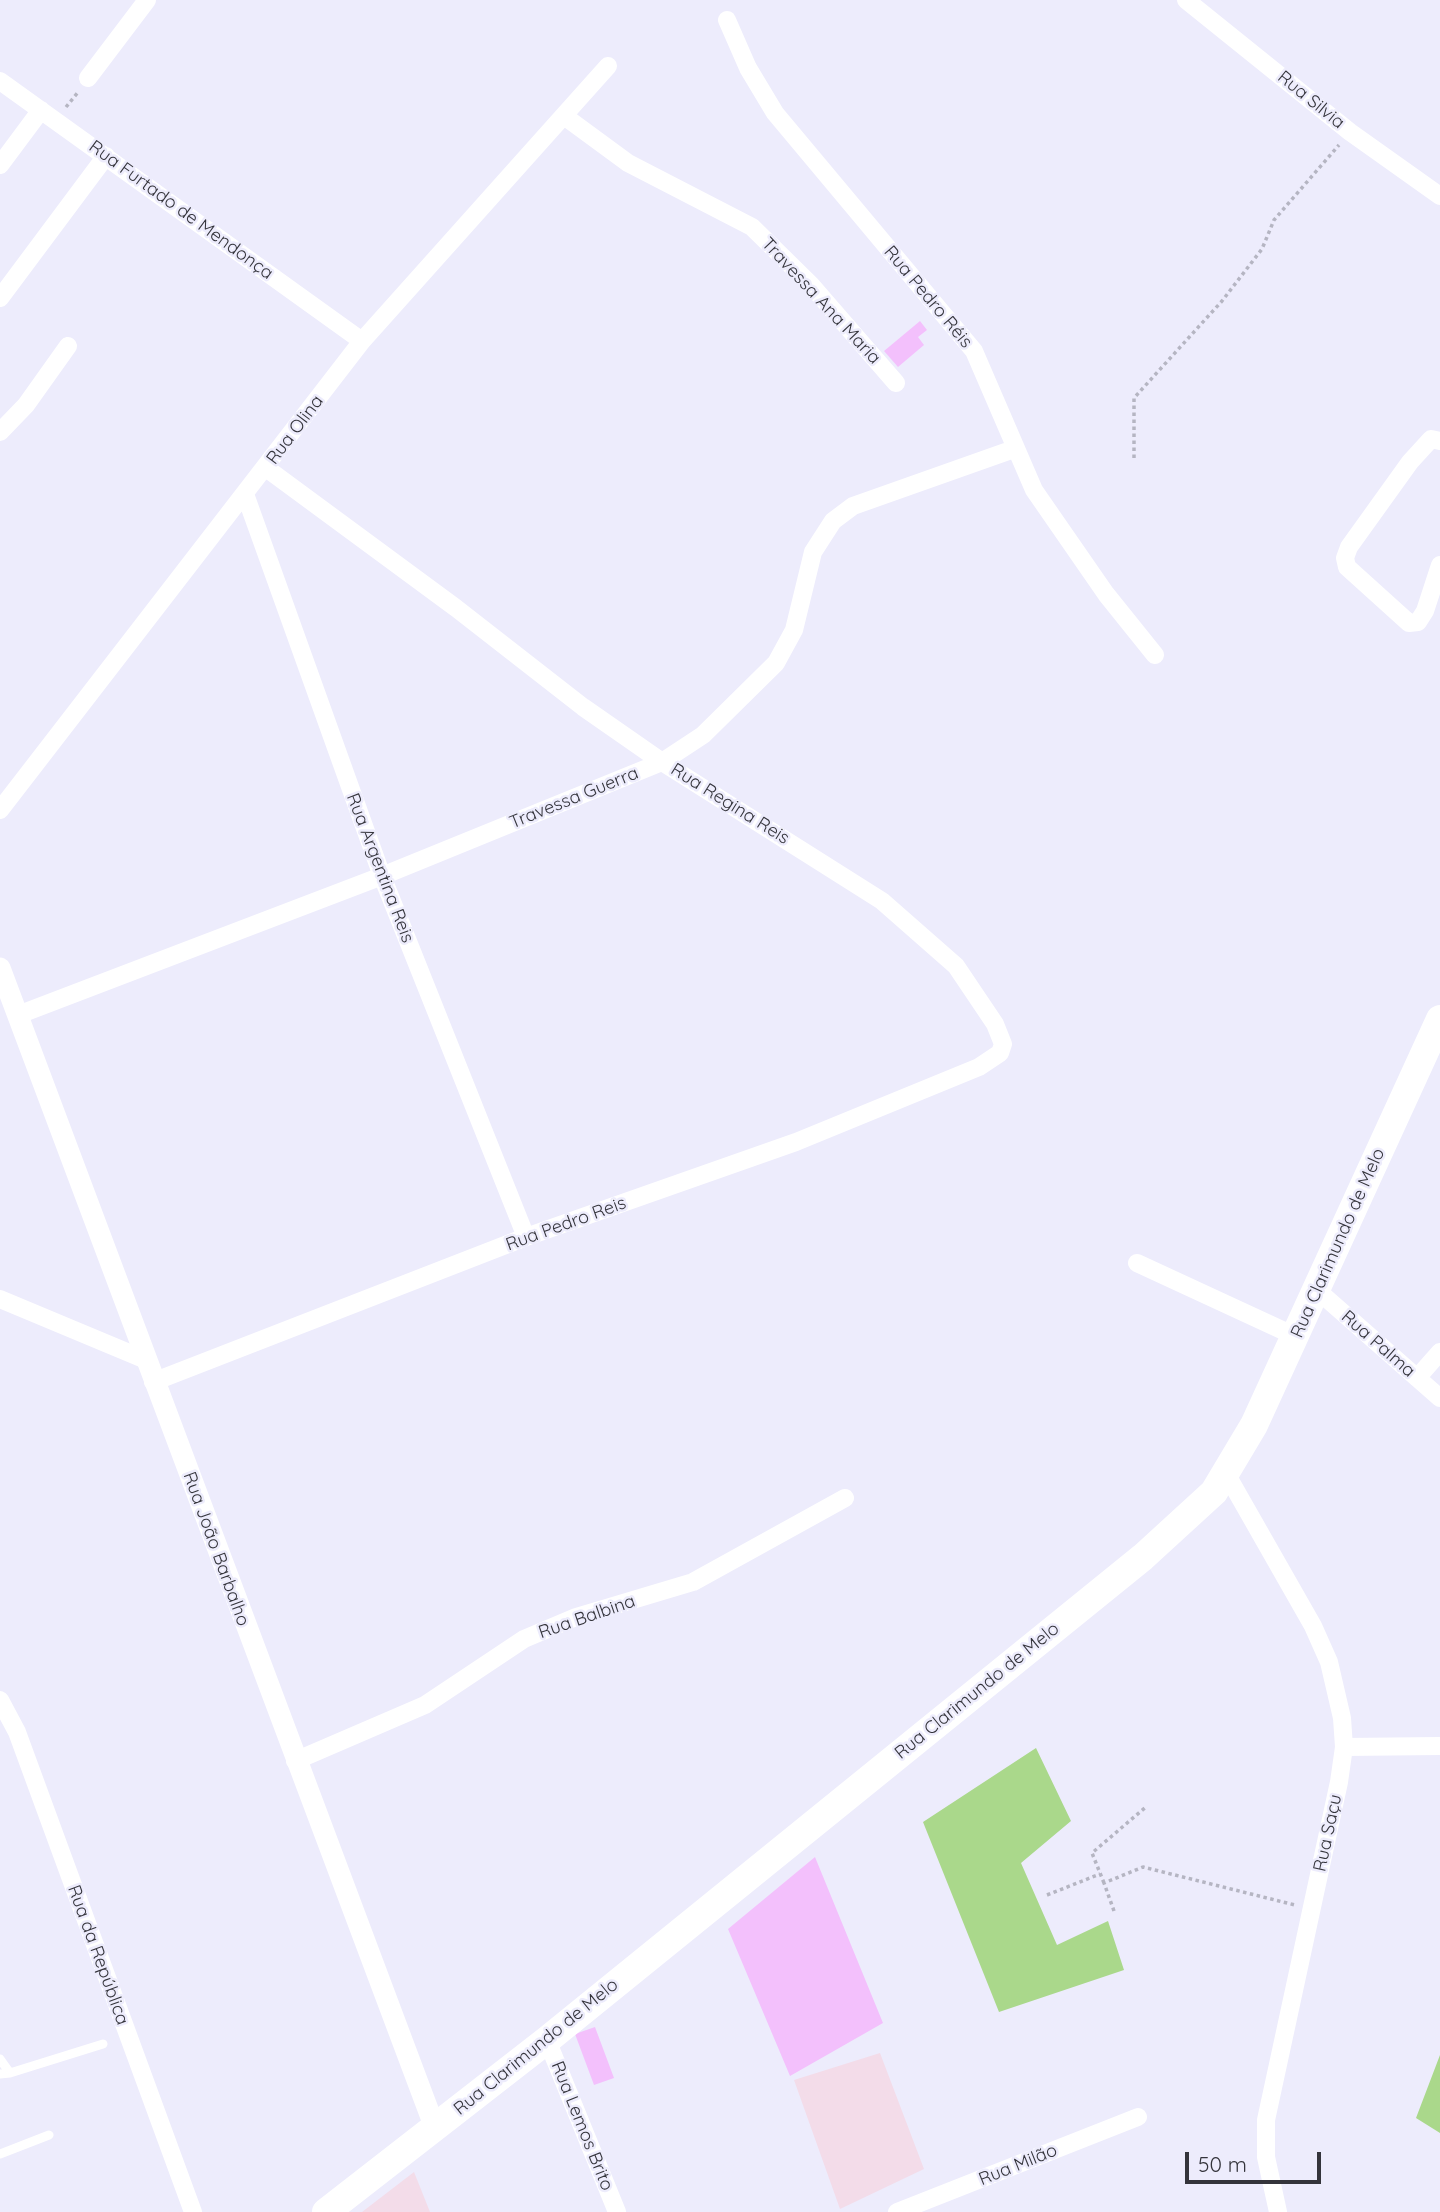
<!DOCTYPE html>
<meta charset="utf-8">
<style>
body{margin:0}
#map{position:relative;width:1440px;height:2212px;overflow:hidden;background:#edecfc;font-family:Quicksand,sans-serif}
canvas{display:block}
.scale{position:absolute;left:1185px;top:2152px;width:136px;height:32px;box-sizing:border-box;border:4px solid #34343b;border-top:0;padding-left:9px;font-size:21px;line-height:24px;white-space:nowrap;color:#34343b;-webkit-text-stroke:5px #edecfc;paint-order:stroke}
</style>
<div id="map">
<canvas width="1440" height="2212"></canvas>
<div class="scale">50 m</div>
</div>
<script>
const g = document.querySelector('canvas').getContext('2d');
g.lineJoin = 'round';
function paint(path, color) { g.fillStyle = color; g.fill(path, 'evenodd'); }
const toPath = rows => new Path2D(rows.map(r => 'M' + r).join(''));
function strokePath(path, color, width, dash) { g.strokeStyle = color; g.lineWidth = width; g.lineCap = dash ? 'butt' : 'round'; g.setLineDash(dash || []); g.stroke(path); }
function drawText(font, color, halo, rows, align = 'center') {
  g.font = font + ' Quicksand,sans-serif'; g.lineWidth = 5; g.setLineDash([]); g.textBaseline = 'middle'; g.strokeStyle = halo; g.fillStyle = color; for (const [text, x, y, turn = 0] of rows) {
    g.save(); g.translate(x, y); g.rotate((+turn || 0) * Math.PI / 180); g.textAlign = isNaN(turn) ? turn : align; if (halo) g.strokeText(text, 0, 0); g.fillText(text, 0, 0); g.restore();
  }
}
paint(toPath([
 [880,2053,924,2169,840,2209,794,2080],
 [414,2172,430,2212,362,2212]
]), '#f3dce9');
paint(toPath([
 [1036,1748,1071,1821,1021,1863,1057,1945,1108,1921,1124,1970,999,2012,923,1822],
 [1440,2055,1440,2133,1416,2118]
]), '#aad88b');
paint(toPath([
 [920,321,927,330,918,337,924,345,898,367,884,351],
 [815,1857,883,2023,790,2076,728,1929],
 [595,2027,614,2078,594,2085,575,2034]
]), '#f3c0fc');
strokePath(toPath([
 [66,107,79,91],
 [1134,458,1134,398,1222,301,1262,249,1274,220,1339,145],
 [1104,1883,1092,1853,1147,1806],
 [1047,1895,1100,1874],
 [1114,1911,1104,1883,1143,1867,1295,1905]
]), '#b5b5c2', 3.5, [3.5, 3.5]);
strokePath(toPath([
 [0,2059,10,2073,0,2074],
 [10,2073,103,2044],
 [0,2154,49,2135]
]), '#fff', 9);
strokePath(toPath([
 [1186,0,1350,132,1440,196],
 [727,20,748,68,775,113,974,351,1034,490,1106,594,1155,655],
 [88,78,147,0],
 [0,81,362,341],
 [564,116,628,163,752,227,811,285,896,383],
 [0,165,41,110],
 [0,298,106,156],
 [0,432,26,405,68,346],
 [1440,441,1431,439,1410,462,1349,547,1345,558,1347,567,1409,623,1418,622,1425,611,1440,565],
 [245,494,382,876,526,1237],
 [0,810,362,341,608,66],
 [18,1015,382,876,662,762,703,735,776,663,794,630,813,552,833,521,853,506,1014,449],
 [1137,1263,1297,1337],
 [1317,1290,1440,1398],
 [0,1299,146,1360],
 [1417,1378,1440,1352],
 [153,1382,526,1237,796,1142,979,1067,1000,1053,1003,1044,995,1024,956,966,882,901,662,762,583,707,456,608,266,468],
 [1227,1475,1313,1626,1329,1662,1342,1718,1344,1747,1339,1782,1266,2120,1266,2157,1278,2212],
 [0,1700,17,1732,193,2212],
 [1344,1747,1440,1746],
 [295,1761,425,1705,524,1639,576,1617,693,1582,845,1498],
 [547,2040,617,2212],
 [897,2212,1138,2117]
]), '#fff', 18);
strokePath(toPath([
 [0,968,435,2128]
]), '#fff', 21);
strokePath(toPath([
 [326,2212,547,2040,1143,1557,1214,1492,1254,1425,1440,1019]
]), '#fff', 28);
drawText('18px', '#34343b', '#edecfc', [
 ["Rua Silvia",1311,100,39],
 ["Rua Furtado de Mendonça",181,210,36],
 ["Rua Pedro Réis",928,297,50],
 ["Travessa Ana Maria",821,301,47],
 ["Rua Olina",295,430,-53],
 ["Travessa Guerra",574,798,-22],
 ["Rua Regina Reis",730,804,32],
 ["Rua Argentina Reis",380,868,69],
 ["Rua Pedro Reis",566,1224,-20],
 ["Rua Clarimundo de Melo",1338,1243,-66],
 ["Rua Palma",1378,1344,41],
 ["Rua João Barbalho",216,1549,70],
 ["Rua Balbina",587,1617,-19],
 ["Rua Clarimundo de Melo",977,1691,-39],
 ["Rua Saçu",1328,1833,-78],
 ["Rua da República",98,1955,70],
 ["Rua Clarimundo de Melo",536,2047,-39],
 ["Rua Lemos Brito",582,2126,68],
 ["Rua Milão",1018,2165,-22]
]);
</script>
